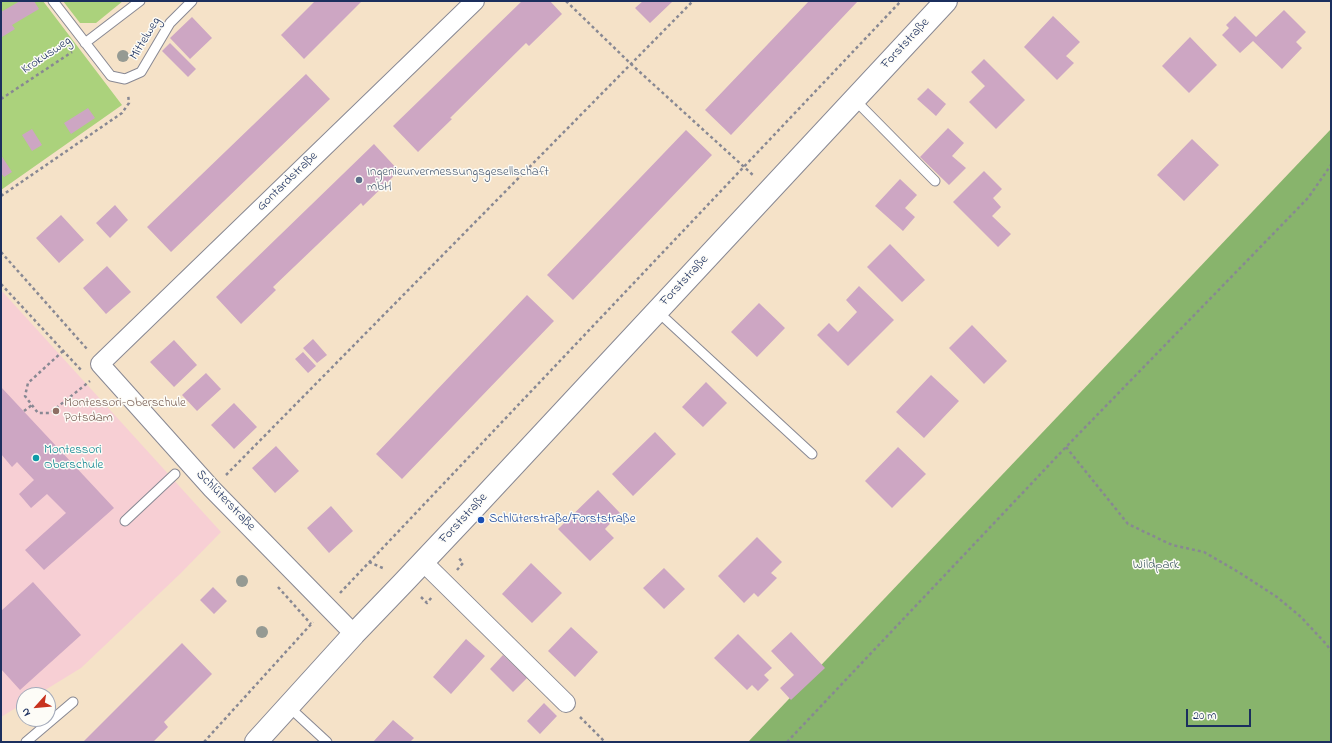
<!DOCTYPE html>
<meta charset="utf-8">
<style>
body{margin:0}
#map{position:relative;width:1332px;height:743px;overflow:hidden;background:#f5e2c8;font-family:"Indie Flower",sans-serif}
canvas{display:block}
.frame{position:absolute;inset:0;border:2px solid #1b2f5e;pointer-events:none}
.north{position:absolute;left:16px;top:687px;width:40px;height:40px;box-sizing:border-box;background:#fdfcf7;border:1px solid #a3aaba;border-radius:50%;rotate:243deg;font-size:11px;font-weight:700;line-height:16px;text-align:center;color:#1b2f5e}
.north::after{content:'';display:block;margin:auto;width:14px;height:18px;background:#c8321e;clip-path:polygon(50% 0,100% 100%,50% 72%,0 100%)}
.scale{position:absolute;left:1186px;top:709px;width:65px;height:18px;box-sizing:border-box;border:2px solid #1b2f5e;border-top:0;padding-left:5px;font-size:12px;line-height:14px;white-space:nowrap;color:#1b2f5e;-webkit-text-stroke:3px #fdfcf7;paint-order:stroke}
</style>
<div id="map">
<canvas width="1332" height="743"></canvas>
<div class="frame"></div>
<div class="north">N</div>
<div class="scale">20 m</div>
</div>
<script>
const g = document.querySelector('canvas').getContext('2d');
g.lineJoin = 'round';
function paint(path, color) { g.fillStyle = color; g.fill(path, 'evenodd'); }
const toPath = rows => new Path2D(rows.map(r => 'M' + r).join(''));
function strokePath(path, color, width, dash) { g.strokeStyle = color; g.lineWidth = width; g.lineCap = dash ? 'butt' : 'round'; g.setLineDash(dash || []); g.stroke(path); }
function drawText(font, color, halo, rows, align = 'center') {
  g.font = font + ' "Indie Flower",sans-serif'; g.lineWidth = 3; g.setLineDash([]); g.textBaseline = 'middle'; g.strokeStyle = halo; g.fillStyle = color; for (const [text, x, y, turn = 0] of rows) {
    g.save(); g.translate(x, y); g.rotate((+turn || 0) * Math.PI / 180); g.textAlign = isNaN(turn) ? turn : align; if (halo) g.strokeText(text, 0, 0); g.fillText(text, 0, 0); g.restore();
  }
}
paint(toPath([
 [1,290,221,532,181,573,81,668,37,695,24,695,24,703,1,717]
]), '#f7cfd4');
paint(toPath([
 [1,1,43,1,122,105,1,190],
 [63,1,123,1,96,23,80,23]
]), '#abd27c');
paint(toPath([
 [1331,129,1331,742,748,742]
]), '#88b46c');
paint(toPath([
 [20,1,34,1,39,9,12,25,15,29,2,37,1,34,1,12],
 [315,1,362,1,304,59,281,35],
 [522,1,550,1,562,14,529,46,526,43,450,118,452,119,418,152,393,126],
 [643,1,671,1,672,2,650,23,635,8],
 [809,1,858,1,731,135,705,110],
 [1284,10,1306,32,1296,42,1302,48,1282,69,1253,41,1240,53,1222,35,1229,28,1226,25,1235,16,1256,37],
 [1053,16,1080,42,1066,56,1074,63,1057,80,1024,47],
 [192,17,212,38,190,59,170,38],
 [1190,37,1217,65,1189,93,1162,66],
 [170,43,196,69,188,77,162,51],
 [984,59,1025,100,996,129,969,102,985,86,971,72],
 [306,74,330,99,171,252,147,227],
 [928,88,946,104,936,116,917,99],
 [88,108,95,118,71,134,64,123],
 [948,128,964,143,952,156,966,168,949,185,920,157],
 [32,129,42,145,32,151,22,135],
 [686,130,712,155,573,300,547,275],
 [1192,139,1219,165,1184,201,1157,175],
 [374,144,399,171,363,206,361,203,273,287,276,290,241,324,216,297],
 [1,155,12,172,4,177,1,173],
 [984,171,1002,189,993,198,1001,207,992,216,1011,234,998,247,953,202],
 [900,179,917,195,905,208,915,217,903,231,875,206],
 [115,205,128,220,110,238,96,223],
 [61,215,84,240,59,263,36,238],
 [890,244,925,280,902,302,867,267],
 [107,266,131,292,106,314,83,288],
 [859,286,894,320,848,366,817,335,829,323,838,332,857,312,846,300],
 [527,295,554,321,402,479,376,454],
 [759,303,785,328,757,357,731,332],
 [972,325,1007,361,984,384,949,348],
 [313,339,327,355,317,363,303,348],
 [174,340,197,365,174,387,150,362],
 [303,352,316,366,308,373,295,359],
 [206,373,221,389,197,411,182,395],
 [931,375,959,401,924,438,896,412],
 [706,382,727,403,703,427,682,407],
 [1,387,114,508,44,570,25,550,66,513,47,494,31,508,19,494,34,480,17,462,12,467,1,454],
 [234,403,257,427,234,449,211,425],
 [655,432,676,454,633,496,612,474],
 [276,446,299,471,275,493,252,468],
 [898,447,926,474,892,508,865,481],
 [598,490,620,513,605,529,614,538,590,561,558,529],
 [331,506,353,531,329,553,307,528],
 [757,537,782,562,771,573,777,578,758,597,754,593,744,603,718,576],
 [531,563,562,593,532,623,502,594],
 [664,568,685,589,664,609,643,588],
 [33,582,81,635,20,690,1,669,1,611],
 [213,587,227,601,214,614,200,600],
 [571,627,598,652,575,677,548,651],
 [791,632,825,668,791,700,780,688,794,675,771,651],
 [738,634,772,668,764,675,769,680,758,691,752,685,747,690,714,658],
 [466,639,485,656,451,694,433,677],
 [182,643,212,674,164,722,168,727,153,742,83,742],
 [503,655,527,678,513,692,490,669],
 [544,703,557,716,540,734,527,721],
 [393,720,414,738,410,742,373,742]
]), '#cda6c3');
const lane = toPath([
 [53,1,111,76,125,79,141,72,170,23,192,1],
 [85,43,140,1],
 [854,99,935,181],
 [657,311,812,454],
 [125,521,175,474],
 [288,706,327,742],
 [26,742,73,702]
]);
const street = toPath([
 [423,562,566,703],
 [354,634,212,489,100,364,475,1]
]);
const secondary = toPath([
 [256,742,354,634,404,582,471,511,946,1]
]);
strokePath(lane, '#888893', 11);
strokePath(street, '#888893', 20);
strokePath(secondary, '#888893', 24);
strokePath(toPath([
 [566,1,631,64,754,176],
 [1,99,72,52],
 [1,196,122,113,129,103,128,94],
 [1,252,87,349],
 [1,284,81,370],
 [63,351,28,383,25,396,38,413,50,413,90,381],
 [24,411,32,405],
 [1066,447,1128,524,1172,545,1204,552,1240,573,1277,597,1301,617,1327,645,1331,651],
 [226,475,693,1],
 [369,562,385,569],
 [457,570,463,563,458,557],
 [278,587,311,624],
 [340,593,901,1],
 [421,597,427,603,432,597],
 [580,717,605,742],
 [204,742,313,622],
 [787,742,1066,447,1308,198,1331,165]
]), '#888893', 2.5, [3, 3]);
strokePath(lane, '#fff', 9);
strokePath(street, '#fff', 18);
strokePath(secondary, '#fff', 22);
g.fillStyle = '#959a93';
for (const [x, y] of [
 [123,56],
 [242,581],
 [262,632]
]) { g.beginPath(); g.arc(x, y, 6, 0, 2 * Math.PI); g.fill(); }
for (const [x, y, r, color] of [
 [359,180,4,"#5c6f8a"],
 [56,411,4,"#8d6e63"],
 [36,458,4,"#0f9aa8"],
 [481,520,4,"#1a4fb4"]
]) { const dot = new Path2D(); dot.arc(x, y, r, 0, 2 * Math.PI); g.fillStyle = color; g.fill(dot); strokePath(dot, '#fdfcf7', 1.5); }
drawText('13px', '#1b2f5e', '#fdfcf7', [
 ["Mittelweg",146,39,-59],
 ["Forststraße",906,44,-47],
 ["Krokusweg",47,56,-34],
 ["Gontardstraße",288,182,-44],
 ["Forststraße",685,281,-47],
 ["Schlüterstraße",225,501,46],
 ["Forststraße",464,519,-47]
]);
drawText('13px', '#4e5e75', '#fdfcf7', [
 ["Ingenieurvermessungsgesellschaft",367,173],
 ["mbH",367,188]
], 'left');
drawText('13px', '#785e54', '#fdfcf7', [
 ["Montessori-Oberschule",64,404],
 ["Potsdam",64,419]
], 'left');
drawText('13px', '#0d838f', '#fdfcf7', [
 ["Montessori",44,451],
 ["Oberschule",44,466]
], 'left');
drawText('13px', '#164399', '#fdfcf7', [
 ["Schlüterstraße/Forststraße",489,520]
], 'left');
drawText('13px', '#466067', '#fdfcf7', [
 ["Wildpark",1156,566]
]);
</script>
